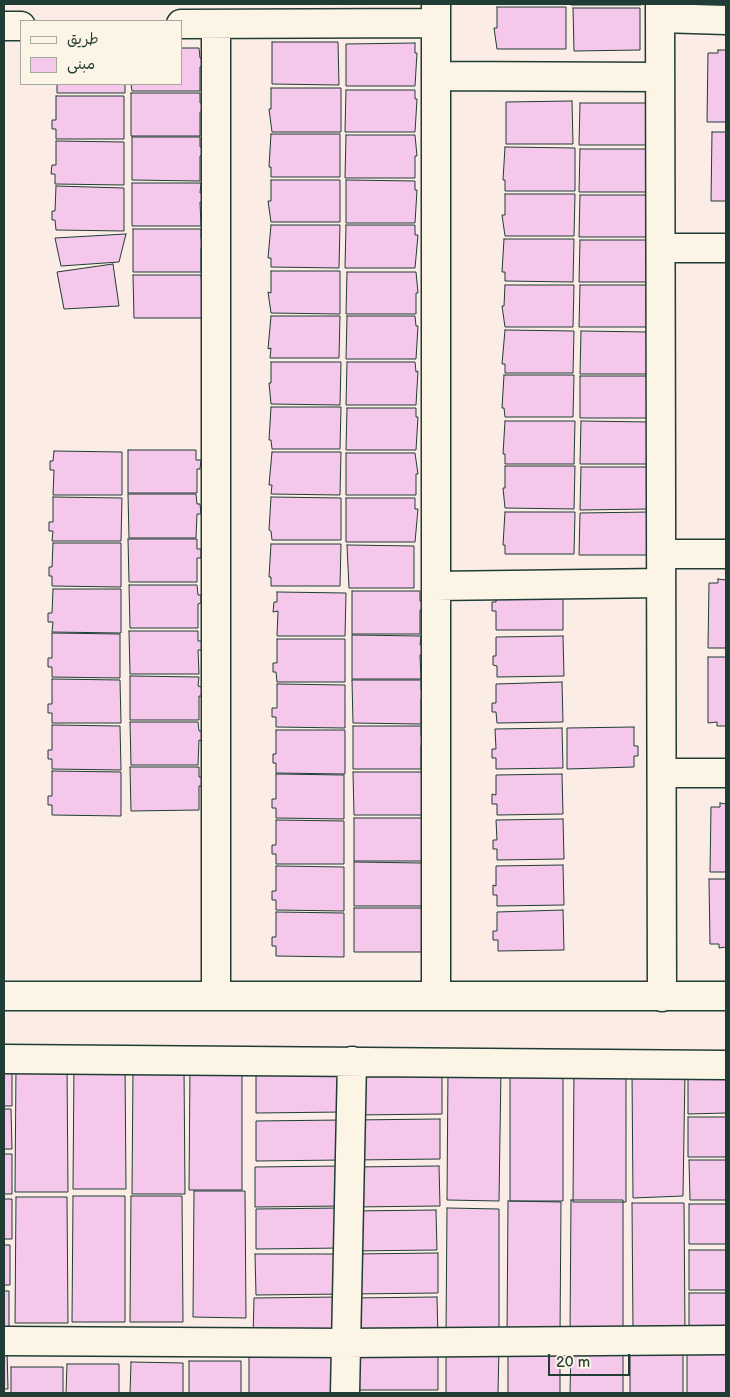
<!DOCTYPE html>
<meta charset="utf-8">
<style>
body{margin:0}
#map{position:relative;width:730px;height:1397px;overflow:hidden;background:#fbece6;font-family:"Balsamiq Sans","Playpen Sans Arabic",sans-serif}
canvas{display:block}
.frame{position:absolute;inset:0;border:5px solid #1f3d34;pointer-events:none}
.legend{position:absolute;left:20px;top:20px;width:162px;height:65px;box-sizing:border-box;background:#fcf5e5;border:1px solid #a4ab9e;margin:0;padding:6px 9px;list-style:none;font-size:15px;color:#1f3d34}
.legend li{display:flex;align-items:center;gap:10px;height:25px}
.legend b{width:25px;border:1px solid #a4ab9e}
.scale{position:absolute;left:548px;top:1354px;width:82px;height:22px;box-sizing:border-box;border:2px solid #1f3d34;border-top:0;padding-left:6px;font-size:15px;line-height:18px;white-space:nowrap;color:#1f3d34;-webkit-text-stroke:4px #fcf5e5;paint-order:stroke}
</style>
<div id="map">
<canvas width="730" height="1397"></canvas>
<div class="frame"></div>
<ul class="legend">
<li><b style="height:6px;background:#fcf5e5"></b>طريق</li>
<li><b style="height:14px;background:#f5c7eb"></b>مبنى</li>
</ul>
<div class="scale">20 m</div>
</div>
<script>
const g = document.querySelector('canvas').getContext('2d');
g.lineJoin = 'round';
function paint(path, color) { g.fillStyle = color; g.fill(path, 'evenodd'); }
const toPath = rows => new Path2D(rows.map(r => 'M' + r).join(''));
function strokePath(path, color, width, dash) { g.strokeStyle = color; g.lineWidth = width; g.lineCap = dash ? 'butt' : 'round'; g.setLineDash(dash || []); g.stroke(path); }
const building = toPath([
 [571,4,641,4,641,5,571,5,571,4],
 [497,7,566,7,566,49,497,49,494,28,497,28,497,7],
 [573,8,640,8,640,50,574,51,573,8],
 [272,42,338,42,339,85,272,84,272,42],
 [415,43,415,53,417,53,415,86,346,86,346,44,415,43],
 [181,48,199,48,200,58,203,58,203,67,200,67,200,91,132,91,131,84,181,84,181,48],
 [718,50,726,50,726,122,707,122,708,53,718,53,718,50],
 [57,84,125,84,125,93,57,93,57,84],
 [271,88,341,88,341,132,272,132,269,109,271,109,271,88],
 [346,90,415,90,415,99,417,99,415,132,345,132,346,90],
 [131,93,200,93,200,103,204,103,204,112,200,112,200,136,131,136,131,93],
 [56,96,124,96,124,139,56,139,56,129,52,129,52,120,56,120,56,96],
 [572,101,573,144,506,144,506,102,572,101],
 [580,103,649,103,649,145,579,145,580,103],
 [712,132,726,132,726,201,711,201,712,132],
 [271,134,340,134,340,177,271,177,271,167,269,167,271,134],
 [346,135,415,135,417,156,415,156,415,178,345,178,346,135],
 [132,137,200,137,200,147,204,147,204,156,200,156,200,181,132,180,132,137],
 [56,141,124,142,124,185,55,184,55,174,51,174,52,165,56,165,56,141],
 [505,147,575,148,575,191,505,191,505,180,503,180,505,147],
 [580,149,649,149,649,192,579,192,580,149],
 [271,180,340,180,340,222,271,222,268,201,271,201,271,180],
 [346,180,415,181,415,190,417,190,415,223,346,223,346,180],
 [132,183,201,183,200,193,204,193,204,202,200,202,201,226,132,226,132,183],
 [56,186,124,188,124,231,56,230,55,220,52,220,52,211,55,211,56,186],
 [505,194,575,194,574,236,505,236,502,215,505,215,505,194],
 [580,195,649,195,649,237,579,237,580,195],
 [271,225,340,225,339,268,271,267,271,258,268,258,271,225],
 [346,225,415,225,415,235,418,235,415,268,345,268,346,225],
 [133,229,201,229,201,239,205,239,205,248,201,248,201,272,133,272,133,229],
 [126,234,119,262,61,266,55,238,126,234],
 [504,239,574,239,573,282,505,281,505,272,502,272,504,239],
 [580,240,649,240,649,282,579,282,580,240],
 [113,264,119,306,64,309,57,272,113,264],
 [271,271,340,271,340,314,271,313,268,292,271,293,271,271],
 [347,272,416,272,418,293,416,293,416,314,346,314,347,272],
 [133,275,201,275,202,285,205,284,205,293,202,294,202,318,134,318,133,275],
 [505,285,574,285,573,327,505,327,502,306,504,306,505,285],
 [580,285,649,285,649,327,579,327,580,285],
 [271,316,340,316,339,358,270,358,271,348,268,349,271,316],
 [347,316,415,316,416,326,418,326,416,359,346,359,347,316],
 [505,330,574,331,573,373,505,373,505,364,502,364,505,330],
 [581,331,649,332,650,374,580,374,581,331],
 [271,362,341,362,340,405,271,404,269,383,271,383,271,362],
 [347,362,415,362,416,372,418,371,416,405,346,405,347,362],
 [504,375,574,375,573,417,505,417,504,408,502,408,504,375],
 [580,376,649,376,649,418,580,418,580,376],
 [271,407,341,407,340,449,272,449,271,440,269,440,271,407],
 [347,408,416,408,416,417,418,417,416,450,346,450,347,408],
 [505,421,575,421,574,464,505,464,505,454,503,454,505,421],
 [581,421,649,422,650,464,580,464,581,421],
 [128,450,196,450,196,460,201,460,200,469,197,469,197,493,128,493,128,450],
 [54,451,122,452,122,495,53,495,54,470,50,470,50,461,53,461,54,451],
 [272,452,341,452,340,495,271,494,272,485,269,485,272,452],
 [346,453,415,453,418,474,416,474,416,495,346,495,346,453],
 [505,466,575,466,574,509,505,508,503,488,505,488,505,466],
 [581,467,650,467,650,509,580,510,581,467],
 [128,494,196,494,197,504,200,504,201,514,197,514,196,538,129,538,128,494],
 [53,497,122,498,121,541,52,541,53,531,49,531,49,522,53,522,53,497],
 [271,497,341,498,341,540,272,540,271,531,269,530,271,497],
 [346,498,415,498,415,509,418,509,415,542,346,542,346,498],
 [505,512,575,512,574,554,505,554,505,545,503,545,505,512],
 [649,512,649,555,579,555,580,513,649,512],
 [128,539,197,539,197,549,201,549,201,558,197,558,197,582,129,582,128,539],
 [53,543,121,543,121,587,52,586,52,576,49,576,49,567,52,567,53,543],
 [271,544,341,544,340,586,271,586,271,577,269,577,271,544],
 [347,545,414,546,414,588,349,588,347,545],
 [718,579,726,580,726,648,708,648,709,583,718,583,718,579],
 [129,585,197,585,198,595,201,595,201,603,198,604,198,628,130,628,129,585],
 [53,589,121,589,121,633,52,632,53,622,48,622,48,613,52,613,53,589],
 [563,590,563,630,496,630,496,611,492,611,492,602,496,602,496,591,563,590],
 [352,591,420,591,420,601,424,601,424,610,420,610,420,634,352,634,352,591],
 [277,592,346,593,345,636,277,636,278,611,273,612,274,602,277,602,277,592],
 [129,631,198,631,198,641,202,641,202,650,198,650,199,674,130,674,129,631],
 [52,633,120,634,120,678,52,677,52,667,48,667,48,658,52,658,52,633],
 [352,635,421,636,420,645,424,646,425,655,420,655,421,679,352,679,352,635],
 [563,636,564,676,497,677,497,666,493,665,493,656,496,656,496,637,563,636],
 [277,639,345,639,345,682,277,682,276,672,273,672,273,663,277,663,277,639],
 [708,657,726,657,726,726,717,726,717,722,708,723,708,657],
 [130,676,199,677,198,686,202,687,202,696,199,696,199,720,130,720,130,676],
 [52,679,120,680,121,723,52,723,52,713,48,713,48,704,52,704,52,679],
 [352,680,421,680,421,690,425,690,425,699,421,699,421,724,353,723,352,680],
 [562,682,563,722,497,723,496,712,492,712,492,703,496,703,496,684,562,682],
 [277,684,345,685,345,728,276,727,276,717,272,717,272,708,277,708,277,684],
 [130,722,198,722,199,731,202,731,202,741,199,740,198,765,131,765,130,722],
 [52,725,120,726,121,770,52,769,52,759,48,759,48,750,52,750,52,725],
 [353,726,421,726,421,736,425,735,425,745,421,745,421,769,353,769,353,726],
 [634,727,634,746,638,746,638,756,634,756,634,767,567,769,567,728,634,727],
 [562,728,563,768,496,769,496,758,492,758,492,749,496,749,495,729,562,728],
 [276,730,345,730,345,774,276,773,276,763,273,763,273,754,276,754,276,730],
 [130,767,199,767,199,777,202,777,202,786,199,786,199,810,131,811,130,767],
 [52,771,121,772,121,816,52,815,52,805,48,805,48,796,52,796,52,771],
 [353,772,422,772,422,782,426,782,426,791,422,791,422,815,354,815,353,772],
 [276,774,344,775,344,819,276,818,276,808,272,808,272,799,276,799,276,774],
 [562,774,563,814,497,815,497,804,492,804,492,794,496,795,496,775,562,774],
 [720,803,726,804,726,872,710,872,711,807,720,807,720,803],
 [354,818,422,818,422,828,426,828,422,861,354,861,354,818],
 [563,819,564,859,497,860,497,849,493,849,493,840,497,840,496,820,563,819],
 [276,820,344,821,344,864,276,864,276,854,272,854,272,845,276,845,276,820],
 [354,862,422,863,422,906,354,906,354,862],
 [563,865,564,905,497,906,497,895,493,895,493,885,496,886,496,866,563,865],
 [276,866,344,867,344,911,276,910,276,900,272,900,272,891,276,891,276,866],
 [709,879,726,879,726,947,719,948,719,944,710,944,709,879],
 [354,908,423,908,422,952,354,952,354,908],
 [563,910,564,950,498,951,498,940,493,940,493,931,497,931,497,912,563,910],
 [276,912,344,913,344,957,276,956,276,946,272,946,272,937,276,937,276,912],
 [74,1063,125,1063,126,1189,73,1189,74,1063],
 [190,1064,242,1064,242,1190,189,1190,190,1064],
 [4,1066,12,1066,12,1106,4,1106,4,1066],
 [16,1066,67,1066,68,1192,15,1192,16,1066],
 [510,1067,563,1067,563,1201,510,1201,510,1067],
 [133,1068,184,1068,185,1194,132,1194,133,1068],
 [574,1068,626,1068,626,1202,573,1202,574,1068],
 [501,1069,499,1201,447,1200,448,1070,501,1069],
 [632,1071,685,1071,683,1196,633,1198,632,1071],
 [342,1072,342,1112,256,1113,256,1073,342,1072],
 [726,1073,726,1113,688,1114,688,1074,726,1073],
 [442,1074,442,1114,356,1115,355,1075,442,1074],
 [4,1109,11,1109,12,1149,4,1149,4,1109],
 [688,1117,726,1117,726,1157,688,1157,688,1117],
 [440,1119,440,1159,354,1160,353,1120,440,1119],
 [343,1120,343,1160,256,1161,256,1121,343,1120],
 [4,1154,12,1154,12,1194,4,1194,4,1154],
 [689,1160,726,1160,726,1200,690,1200,689,1160],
 [342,1166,342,1206,255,1207,255,1167,342,1166],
 [439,1166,440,1206,353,1207,353,1167,439,1166],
 [194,1191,245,1191,246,1318,193,1317,194,1191],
 [73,1196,125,1196,125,1322,72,1322,73,1196],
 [131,1196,182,1196,183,1322,130,1322,131,1196],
 [16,1197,67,1197,68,1323,15,1323,16,1197],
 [4,1199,12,1199,12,1239,4,1239,4,1199],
 [571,1200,623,1200,623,1334,570,1334,571,1200],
 [508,1201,561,1202,560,1336,507,1336,508,1201],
 [632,1203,684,1203,685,1332,633,1331,632,1203],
 [689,1204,726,1204,726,1244,689,1244,689,1204],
 [342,1208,343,1248,256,1249,256,1209,342,1208],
 [447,1208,499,1209,499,1335,446,1334,447,1208],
 [436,1210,437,1250,350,1251,350,1211,436,1210],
 [4,1245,10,1245,10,1285,4,1285,4,1245],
 [689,1250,726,1250,726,1290,689,1290,689,1250],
 [438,1253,438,1293,351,1294,351,1254,438,1253],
 [255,1254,342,1254,342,1294,256,1295,255,1254],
 [4,1291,9,1291,9,1331,4,1331,4,1291],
 [689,1293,726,1293,726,1332,689,1333,689,1293],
 [340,1297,340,1337,253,1338,254,1298,340,1297],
 [437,1297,438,1337,351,1338,350,1298,437,1297],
 [446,1348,499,1348,498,1393,446,1393,446,1348],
 [4,1349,7,1349,8,1389,4,1389,4,1349],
 [508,1349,560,1349,560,1393,508,1393,508,1349],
 [571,1349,623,1350,623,1393,570,1393,571,1349],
 [351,1350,438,1350,438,1390,351,1390,351,1350],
 [630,1352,683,1352,683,1393,630,1393,630,1352],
 [687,1353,726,1353,726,1393,687,1393,687,1353],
 [249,1356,335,1356,336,1393,249,1393,249,1356],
 [189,1361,241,1361,241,1393,189,1393,189,1361],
 [131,1362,183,1363,183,1393,130,1393,131,1362],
 [67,1364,119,1364,119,1393,66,1393,67,1364],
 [11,1367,63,1367,63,1393,11,1393,11,1367]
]);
paint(building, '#f5c7eb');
strokePath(building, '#1f3d34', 1);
const minor = toPath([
 [660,4,662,997],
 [660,18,726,20],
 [181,24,436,23],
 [216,24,216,995],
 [4,26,21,26],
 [436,76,660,77],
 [661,248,726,248],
 [661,554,726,554],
 [436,586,661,583],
 [662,773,726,773],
 [4,996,726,996],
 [436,996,436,4],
 [4,1059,726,1065],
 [4,1341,345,1343,726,1340],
 [345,1393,352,1061]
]);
strokePath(minor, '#1f3d34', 31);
strokePath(minor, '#fcf5e5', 28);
</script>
